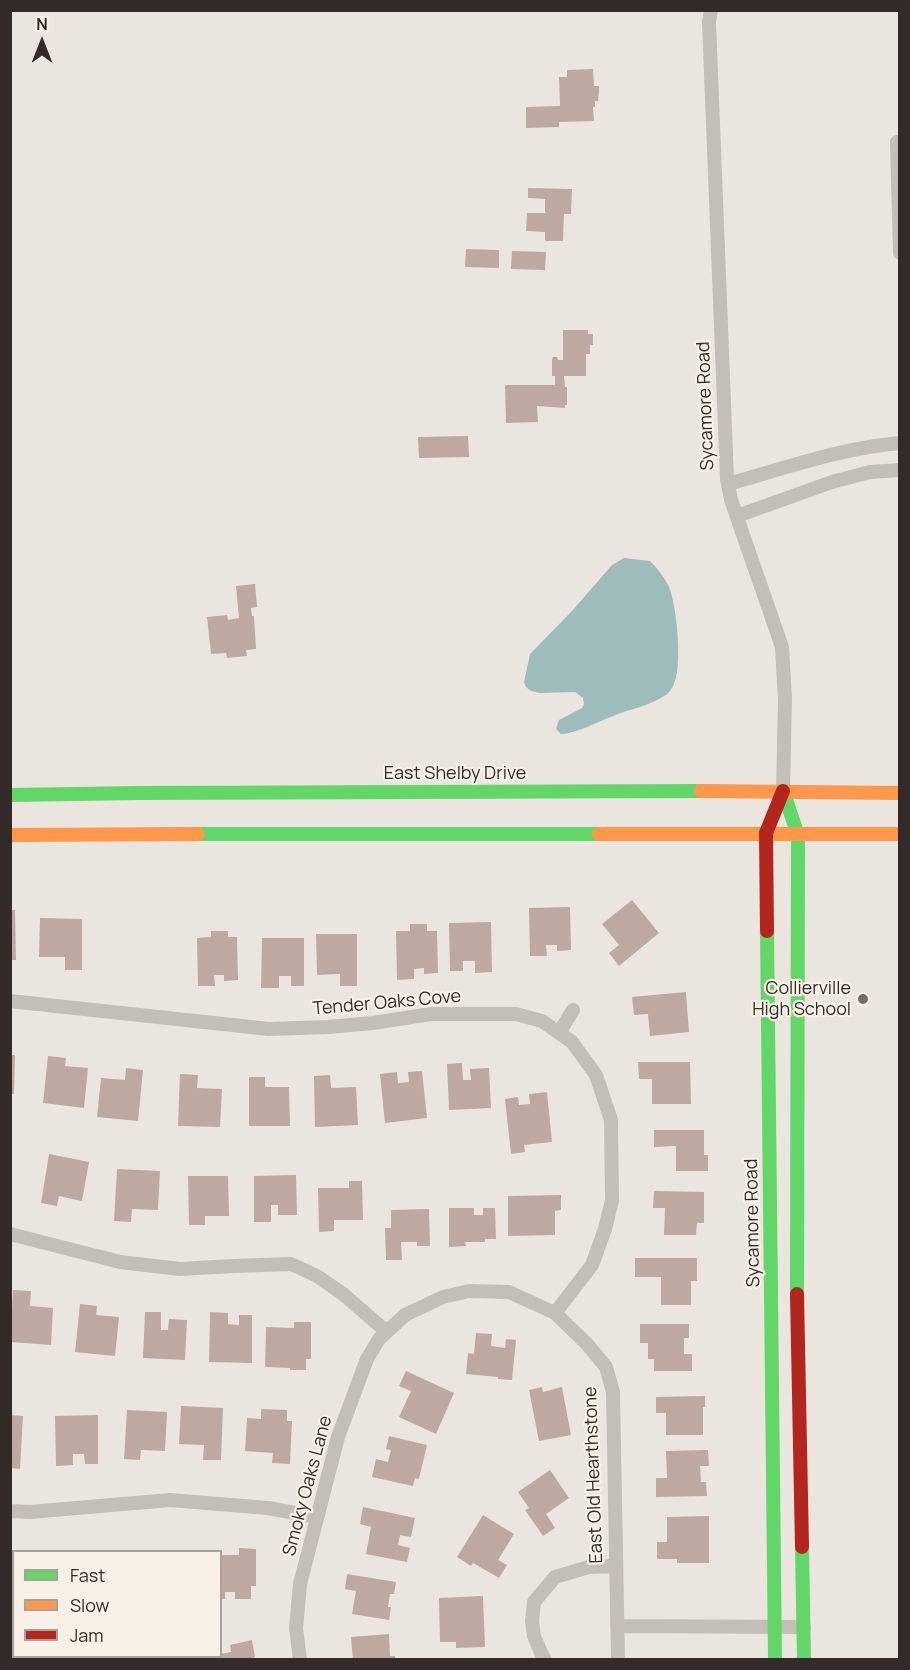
<!DOCTYPE html>
<style>
body{margin:0}
#map{position:relative;width:910px;height:1670px;overflow:hidden;background:#ebe5e0;font-family:Manrope,sans-serif}
canvas{display:block}
.frame{position:absolute;inset:0;border:12px solid #342b28;pointer-events:none}
.legend{position:absolute;left:12px;top:1550px;width:210px;height:108px;box-sizing:border-box;background:#f8efe7;border:2px solid #aaa19b;margin:0;padding:8px 10px;list-style:none;font-size:18px;color:#342b28}
.legend li{display:flex;align-items:center;gap:12px;height:30px}
.legend b{width:30px;border:2px solid #aaa19b}
.north{position:absolute;left:12px;top:12px;width:60px;height:60px;-webkit-text-stroke:4px #f8efe7;paint-order:stroke;rotate:0deg;font-size:16px;font-weight:700;line-height:24px;text-align:center;color:#342b28}
.north::after{content:'';display:block;margin:auto;width:21px;height:27px;background:#342b28;clip-path:polygon(50% 0,100% 100%,50% 72%,0 100%)}
</style>
<div id="map">
<canvas width="910" height="1670"></canvas>
<div class="frame"></div>
<ul class="legend">
<li><b style="height:8px;background:#63d668"></b>Fast</li>
<li><b style="height:8px;background:#ff974d"></b>Slow</li>
<li><b style="height:8px;background:#b3261e"></b>Jam</li>
</ul>
<div class="north">N</div>
</div>
<script>
const ctx = document.querySelector('canvas').getContext('2d');
ctx.lineJoin = 'round';
function fill(path, color) {
  ctx.fillStyle = color;
  ctx.fill(path, 'evenodd');
}
function strokePath(path, color, width, dash) {
  ctx.strokeStyle = color;
  ctx.lineWidth = width;
  ctx.lineCap = dash ? 'butt' : 'round';
  ctx.setLineDash(dash || []);
  ctx.stroke(path);
}
function drawText(font, color, halo, rows, align = 'center') {
  ctx.font = font + ' Manrope,sans-serif';
  ctx.lineWidth = 4.5;
  ctx.setLineDash([]);
  ctx.textBaseline = 'middle';
  ctx.strokeStyle = halo;
  ctx.fillStyle = color;
  for (const [text, x, y, turn = 0] of rows) {
    ctx.save();
    ctx.translate(x, y);
    ctx.rotate((+turn || 0) * Math.PI / 180);
    ctx.textAlign = isNaN(turn) ? turn : align;
    if (halo) ctx.strokeText(text, 0, 0);
    ctx.fillText(text, 0, 0);
    ctx.restore();
  }
}
const water = new Path2D(`
 M624,558L650,561C658,569 664,577 669,587C677,606 683,669 673,686C671,690 668,694 664,696C649,706 630,709 613,716C596,722 579,733 561,734L556,729L559,720L582,708L584,704L583,698L575,692L540,693L531,691L526,687L524,682L530,654L572,611L612,565Z`);
const building = new Path2D(`
 M593,69L594,86H599V92L598,101H595V107H593L594,121L559,122V127L526,128V107L560,106L559,77H567V70Z
 M528,188L572,189L571,214H564L563,241H546L545,240V232L526,231L527,213H547L545,212V199L528,198Z
 M466,249L499,250V268L465,267Z
 M512,251L546,252L545,270L511,269Z
 M563,330H588V334H593V345H590V354H586V376H564L565,387H567V405H565V408L537,406L538,422L506,423L505,385H555V376H552V359L553,357H557L558,360H563Z
 M468,436L469,457L419,458L418,437Z
 M255,584L257,607L251,608L252,616H254L256,649L246,650L247,656L227,658L226,653L211,654L207,617L227,615L228,620L239,618L236,586Z
 M632,900L659,933L619,966L609,953L619,945L602,924Z
 M570,907L571,950L557,951V945H546L547,956H530L529,908Z
 M10,910H15L16,960H10Z
 M40,918L82,919V970H65V957H39Z
 M491,922L492,972L475,973V961H463V971H450L449,923Z
 M410,924H427V931H437L438,973L424,974V968L414,969V979L397,980L396,931H410Z
 M211,931H228V937H237L238,980L224,981V975H214L215,986H198L197,938L211,937Z
 M316,934H357V986H340V974L317,975Z
 M262,938H304V986H291V976H279V988H261Z
 M686,992L689,1032L650,1036L648,1014L634,1015L632,997Z
 M10,1055H15L14,1094H10Z
 M48,1056L66,1058L65,1066L88,1068L84,1108L43,1103Z
 M638,1062H690L691,1104H652V1079H639Z
 M462,1063L463,1080H471L470,1069L489,1068L491,1108L449,1110L447,1064Z
 M126,1068L143,1070L138,1121L97,1117L101,1078L125,1080Z
 M422,1071L427,1118L385,1123L380,1074L397,1072L398,1083L409,1082L408,1072Z
 M180,1074L198,1075L197,1088L222,1089L220,1127L178,1126Z
 M330,1075L331,1088L356,1087L358,1125L315,1127L314,1076Z
 M249,1077H265V1087H289L290,1126H249Z
 M547,1092L552,1142L524,1145L525,1152L511,1154L505,1099L518,1097L519,1105L530,1104L529,1094Z
 M654,1130H704V1155H708V1171H676V1146L654,1147Z
 M49,1154L89,1162L82,1201L59,1196L57,1206L41,1203Z
 M117,1169L160,1171L158,1210L132,1209L131,1222L114,1221Z
 M296,1175L297,1215H278V1205H271V1222H254V1176Z
 M188,1176H228L229,1216H205V1225H189Z
 M349,1181H362L363,1220H334V1231L319,1232L318,1188H349Z
 M654,1191L704,1192V1223H697L696,1235H664L665,1208H653Z
 M561,1195V1210L555,1211V1235L508,1236V1196Z
 M449,1208H474V1215H483V1208H495L496,1239H485V1242H465L466,1246L449,1247Z
 M429,1209L430,1246H417V1242H401L402,1260H386L385,1228H391V1210Z
 M635,1258H697V1281H691V1305H661V1277H635Z
 M13,1290L31,1291L30,1306L53,1308L51,1345L10,1342Z
 M80,1304L97,1306L96,1315L119,1317L115,1356L75,1352Z
 M145,1312H161V1330H168L169,1319L187,1320L185,1360L143,1358Z
 M210,1312L228,1313V1324L239,1325V1315H252V1363L209,1362Z
 M294,1322H311V1359H306V1370H290V1368L265,1367L266,1327L294,1328Z
 M640,1324H689V1338H684V1354H692V1371H654V1359H648V1343H640Z
 M476,1333L492,1334L491,1346L505,1348L506,1339L516,1340L512,1380L498,1379V1377L466,1374L468,1353L474,1354Z
 M406,1371L454,1393L436,1434L399,1417L411,1391L399,1386Z
 M542,1387L543,1392L562,1387L571,1435L539,1441L529,1390Z
 M705,1396V1407H703V1435H666V1413H656V1397Z
 M181,1406L223,1408L221,1460H203L204,1445L179,1444Z
 M261,1409L287,1410V1421H292L290,1464L272,1463L273,1453L245,1451L247,1418L261,1419Z
 M127,1410L167,1412L165,1451L141,1450L140,1460L124,1459Z
 M10,1415L23,1416L20,1469L10,1468Z
 M98,1415V1464H85L84,1454H73V1465L56,1466L55,1416Z
 M389,1436L427,1445L419,1479L415,1478L413,1486L372,1477L376,1459L388,1462L391,1450L386,1449Z
 M708,1450L709,1466H700L701,1482H706L707,1496L656,1497V1478H667L666,1451Z
 M550,1470L569,1498L546,1514L555,1528L543,1536L525,1510L529,1508L518,1492Z
 M363,1507L415,1518L411,1537L400,1535L398,1545L410,1548L407,1562L366,1554L371,1527L360,1524Z
 M483,1515L514,1534L498,1560L507,1565L499,1578L473,1563L471,1566L457,1557Z
 M709,1516V1563H677V1559H657V1542H667V1517Z
 M239,1548L256,1549V1586H251V1599H235V1592H225V1599H220V1555H239Z
 M347,1574L396,1582L394,1594H390L388,1607H391L389,1620L352,1614L356,1591L345,1589Z
 M483,1596L485,1647L456,1648V1642H440L439,1598Z
 M389,1634L390,1656H395V1660H353L351,1637Z
 M252,1640L255,1657L250,1660H204L203,1658L220,1656V1654L231,1652L230,1645Z
 M80,1656H121V1660H80Z
 M145,1656H187L188,1660H145Z`);
const street = new Path2D(`
 M711,10L709,22L727,479L731,500L782,647L785,699L783,791
 M897,142L900,253
 M728,484C785,468 841,448 900,443
 M737,516L832,482L870,472L900,470
 M10,1001L269,1029L328,1027L373,1023L431,1014H516L542,1021L572,1042L596,1075L611,1120L612,1200L605,1229L592,1265L555,1313
 M559,1033L573,1010
 M10,1234L120,1262L180,1269L233,1266L291,1264L317,1276L343,1294L387,1332
 M10,1511L30,1512L170,1500L268,1508L317,1517
 M617,1626L804,1627
 M300,1660L296,1628L300,1584L338,1437L367,1359L379,1339L405,1315L443,1297L469,1291L509,1292L555,1313L587,1344L606,1367L613,1392L618,1660
 M545,1660L542,1655L534,1636L532,1621L534,1602L555,1577L589,1567L616,1566`);
const fast = new Path2D(`
 M783,791L798,835L797,1294
 M10,795L139,793L701,791
 M198,834H599
 M767,931L775,1660
 M802,1547L804,1660`);
const slow = new Path2D(`
 M701,791L900,793
 M599,834H900
 M10,835L198,834`);
const jam = new Path2D(`
 M767,931L766,833L783,791
 M797,1294L802,1547`);
const markers = [
 [863,999,6,"#746c68"]
];
const streetNames = [
 ["Sycamore Road",706,406,-92],
 ["East Shelby Drive",455,774],
 ["Tender Oaks Cove",387,1003,-5],
 ["Sycamore Road",753,1223,-91],
 ["East Old Hearthstone",594,1475,-92],
 ["Smoky Oaks Lane",308,1486,-75]
];
const poiNames = [
 ["Collierville",851,989],
 ["High School",851,1010]
];
fill(water, '#9dbcbb');
fill(building, '#bea9a2');
strokePath(street, '#c4beb9', 14);
strokePath(fast, '#63d668', 14);
strokePath(slow, '#ff974d', 14);
strokePath(jam, '#b3261e', 14);
for (const [x, y, r, color] of markers) {
  const dot = new Path2D();
  dot.arc(x, y, r, 0, 2 * Math.PI);
  ctx.fillStyle = color;
  ctx.fill(dot);
  strokePath(dot, '#f8efe7', 2);
}
drawText('18px', '#342b28', '#f8efe7', streetNames);
drawText('18px', '#342b28', '#f8efe7', poiNames, 'right');
</script>
